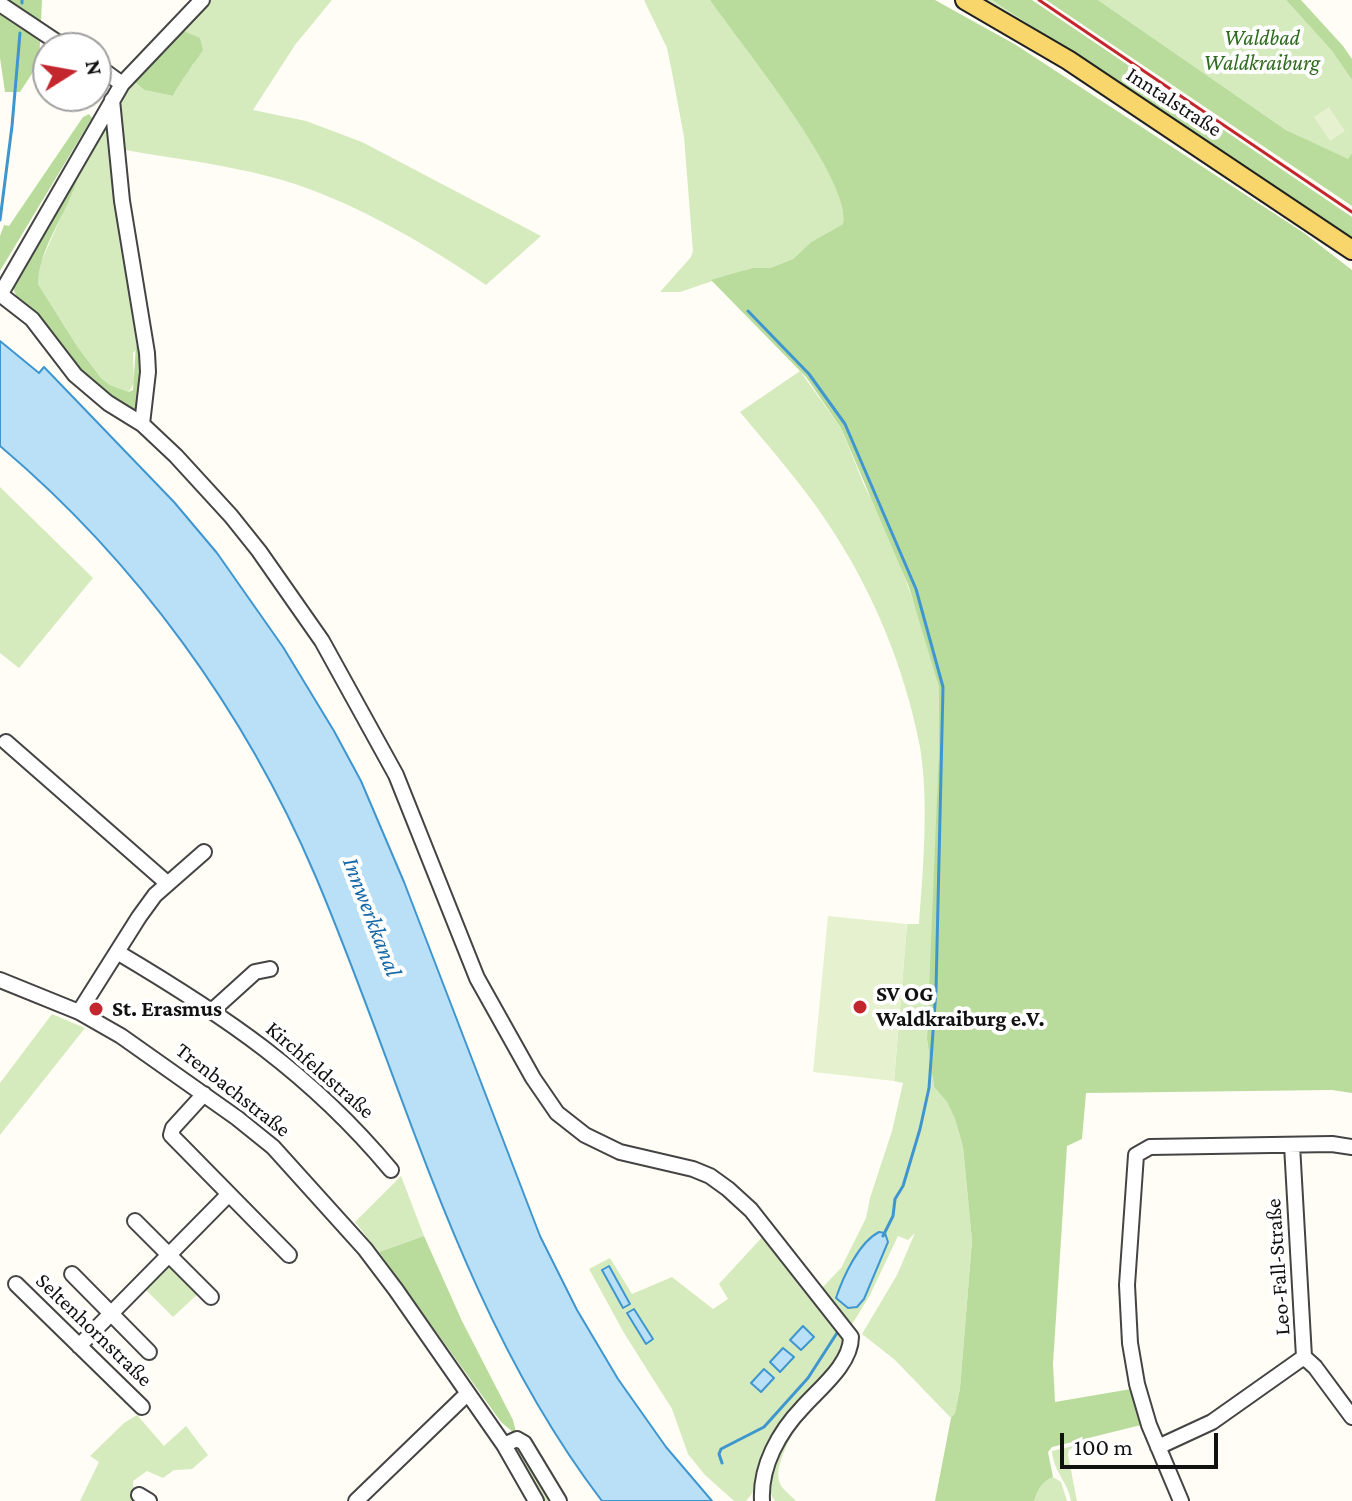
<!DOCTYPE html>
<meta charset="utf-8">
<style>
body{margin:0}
#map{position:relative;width:1352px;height:1501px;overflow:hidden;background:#fffdf5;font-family:"Crimson Pro",serif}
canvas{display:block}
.north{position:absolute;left:32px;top:32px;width:80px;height:80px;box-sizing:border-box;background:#fff;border:2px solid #a0a0a0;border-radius:50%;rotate:79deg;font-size:22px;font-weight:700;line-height:32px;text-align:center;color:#111}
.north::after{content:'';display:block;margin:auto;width:28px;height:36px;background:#c4262e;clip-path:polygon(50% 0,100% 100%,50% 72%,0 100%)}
.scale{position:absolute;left:1060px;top:1433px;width:158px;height:36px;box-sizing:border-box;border:4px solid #111;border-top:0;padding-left:10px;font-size:24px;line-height:28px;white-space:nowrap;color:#111;-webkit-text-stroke:6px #fff;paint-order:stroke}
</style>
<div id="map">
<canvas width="1352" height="1501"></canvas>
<div class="north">N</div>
<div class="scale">100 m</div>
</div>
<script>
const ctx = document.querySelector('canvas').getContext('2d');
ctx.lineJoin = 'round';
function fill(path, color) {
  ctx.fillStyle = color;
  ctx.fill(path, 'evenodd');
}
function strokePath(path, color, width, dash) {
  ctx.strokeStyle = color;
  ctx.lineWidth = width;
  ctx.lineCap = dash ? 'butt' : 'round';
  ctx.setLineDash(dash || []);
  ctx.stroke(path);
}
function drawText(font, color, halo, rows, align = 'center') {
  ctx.font = font + ' "Crimson Pro",serif';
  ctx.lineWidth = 8;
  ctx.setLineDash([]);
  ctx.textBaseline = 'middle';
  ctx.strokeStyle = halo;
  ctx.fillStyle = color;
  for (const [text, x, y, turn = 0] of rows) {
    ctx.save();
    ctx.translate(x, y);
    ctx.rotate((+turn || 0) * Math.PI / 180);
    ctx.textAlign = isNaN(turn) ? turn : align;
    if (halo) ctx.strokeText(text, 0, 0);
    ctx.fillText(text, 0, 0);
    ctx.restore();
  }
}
const green = new Path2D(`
 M210,0H332L295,45L253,110L306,121L362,142L541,236L486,285C427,245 363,207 295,184C240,166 176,159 119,149C118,116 113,109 135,82L144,90L173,96L181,79L194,64L181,30Z
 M644,0H710C740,42 852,178 843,224L811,242L793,259L770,268H751L680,292H660L691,257L693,251L684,137L671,67L667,48Z
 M978,0H992L1031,24L1321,215L1352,238V243Z
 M1098,0H1286L1332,51L1352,80V153L1348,160L1286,130Z
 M111,113L143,342L133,353L134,383L129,392L110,385L101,378L77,346L38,284V269L61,217L75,175Z
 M800,371L841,428L864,485L887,529L925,633L939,687V748L932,959L927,1039L934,1087L947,1102L955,1119L963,1147L972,1241L960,1388L955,1413L951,1418L895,1360L862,1334L897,1275L915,1233L908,1240L898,1236L870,1295L851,1326L822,1288L841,1268L866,1218L870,1198L892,1131L903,1083L894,1081L907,924H919C923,870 929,801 920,747C905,668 872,589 827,522C801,483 770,448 740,412ZM849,1271L870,1282L864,1299L840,1284Z
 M0,487L93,578L19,668L0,653Z
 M52,1014L85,1028L0,1135V1083Z
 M401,1176L424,1236L379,1252L355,1222Z
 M765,1234L816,1298L845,1342L844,1350L754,1491L746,1501H734L705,1475L688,1454L672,1409L624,1333L589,1269L610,1258L632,1294L672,1277L713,1309L728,1299L719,1284Z
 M171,1261L201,1291L173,1317L144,1288Z
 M807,1409C797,1426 774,1462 779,1481C781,1489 791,1495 796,1501H775C754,1470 789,1433 807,1409Z
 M137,1415L164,1446L186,1426L208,1455L192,1469L174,1470L163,1478L147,1471L133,1481L134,1501H80L99,1462L90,1456L124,1423Z
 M1077,1445L1069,1450L1068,1455L1077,1501H1071C1068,1482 1053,1471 1052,1451Z
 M521,1450L552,1501H542L515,1453V1451Z
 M1053,1477L1061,1482L1067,1501H1034C1038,1490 1041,1482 1053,1477Z`);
const forest = new Path2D(`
 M0,0H42L39,63L20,92H5L0,58Z
 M710,0H935L1016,45L1304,233L1352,270V1093L1332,1090L1086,1093L1082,1139L1067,1146L1053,1364L1055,1402L1131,1389L1141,1425L1052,1447L1048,1452L1053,1477C1041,1482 1038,1490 1034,1501H935L951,1418L955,1413L960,1388L972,1241L963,1147L955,1119L947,1102L934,1087L927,1039L939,748V687L909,587L841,428L806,377L711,280L752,268H770L793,259L811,242L843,224C852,179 739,42 710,0Z
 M992,0H1032L1352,217V238Z
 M1046,0H1098L1286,130L1348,159L1352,153V206Z
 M1286,0H1301L1343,46L1352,59V80L1332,51Z
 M181,30L200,38L203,50C193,66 181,79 173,96L144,90L135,82Z
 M89,114L92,118L0,271V236L4,225L9,226L83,117Z
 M75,175L77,180C67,213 38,250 38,284L77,346L101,378L110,385L129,392L133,390L136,346L143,342L144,375L138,411C114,411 80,374 65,356C54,343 48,327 37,314C28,303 10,299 14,281Z
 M424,1236L462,1321L513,1420L516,1432H513L501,1422L379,1252Z`);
const pitch = new Path2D(`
 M1329,107L1345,131L1330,141L1314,117Z
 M828,916L907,924L894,1081L813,1072Z`);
const water = new Path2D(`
 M0,341L39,373L44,367L174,502L217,553L283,647L334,731L361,781L404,882L540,1236L577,1310L618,1379L666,1447L712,1501H602C460,1315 405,1086 315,875C245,711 136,561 0,446Z
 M879,1232L885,1233L888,1242L864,1299L857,1307L848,1308L836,1298C843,1277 859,1242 879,1232Z
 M609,1266L630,1304L623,1308L602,1270Z
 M634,1309L653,1339L646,1344L627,1313Z
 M803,1326L814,1337L801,1350L790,1340Z
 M783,1348L794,1357L780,1372L770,1362Z
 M764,1369L774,1378L761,1392L751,1383Z`);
const stream = new Path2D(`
 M22,0V3
 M0,220L12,126L20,33
 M748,311L809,374L845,424L916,589L943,687L936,990L929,1088L920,1129L903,1186L895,1199L893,1216L883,1236
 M722,1463L719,1454L721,1449L764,1427L808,1378L837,1333`);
const minor = new Path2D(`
 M0,4L66,48
 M96,65L122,84
 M112,100L122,201L147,353L148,372L142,424L176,456L231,516L259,551L322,641L396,775L477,978L533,1078L557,1113L585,1135L620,1152L693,1169L710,1176L728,1189L751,1210L851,1337C851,1364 820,1388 803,1407C779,1432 760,1466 762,1501
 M0,294L32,319L75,375L108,403L142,424
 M0,295L122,84L202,0
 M6,742L167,883
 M117,952C225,1016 310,1073 391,1170
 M0,980L79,1012L121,1036L237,1118L273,1147L365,1249L396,1290L504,1445L536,1501
 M213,1010L255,972L270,969
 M79,1012L139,917L155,895L204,852
 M204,1094L173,1128L171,1135L289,1255
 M135,1221L211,1297
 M72,1274L149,1352
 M16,1284L142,1407
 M79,1346L229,1194
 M1304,1357L1315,1367L1352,1417
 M504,1445L517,1439L524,1443L559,1501
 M1158,1447L1212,1422L1304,1357L1292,1145
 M139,1495L149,1501
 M356,1501L468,1393
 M1181,1501L1149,1425L1137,1384L1130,1343L1127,1285L1136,1155L1150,1147L1332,1144L1352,1147`);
const major = new Path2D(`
 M965,0L1068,60L1352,250`);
const rail = new Path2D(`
 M1039,0L1352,212`);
const markers = [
 [860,1007,8,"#c4262e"],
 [96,1009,8,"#c4262e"]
];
const parkNames = [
 ["Waldbad",1262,38],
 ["Waldkraiburg",1262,63]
];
const streetNames = [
 ["Inntalstraße",1174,102,33],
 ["Kirchfeldstraße",320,1070,41],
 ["Trenbachstraße",233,1090,38],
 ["Leo-Fall-Straße",1278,1267,-94],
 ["Seltenhornstraße",94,1330,44]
];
const poiNames = [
 ["SV OG",876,994],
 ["Waldkraiburg e.V.",876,1019],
 ["St. Erasmus",112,1009]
];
const waterNames = [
 ["Innwerkkanal",372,917,69]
];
fill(green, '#d5ebbd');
fill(forest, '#b9dc9c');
fill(pitch, '#e6f2cf');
fill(water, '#b9e0f7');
strokePath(water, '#3f96cf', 2);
strokePath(stream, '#3f96cf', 3);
strokePath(minor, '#444', 18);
strokePath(major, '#222', 22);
strokePath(minor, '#fff', 14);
strokePath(major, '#f9d66b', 18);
strokePath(rail, '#c4262e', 3);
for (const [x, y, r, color] of markers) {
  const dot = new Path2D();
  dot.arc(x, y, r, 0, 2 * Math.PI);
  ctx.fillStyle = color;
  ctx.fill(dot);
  strokePath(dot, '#fff', 3);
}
drawText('italic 22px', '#2f6b1f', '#fff', parkNames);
drawText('22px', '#111', '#fff', streetNames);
drawText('bold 22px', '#111', '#fff', poiNames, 'left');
drawText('italic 24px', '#1768a6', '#fff', waterNames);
</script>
